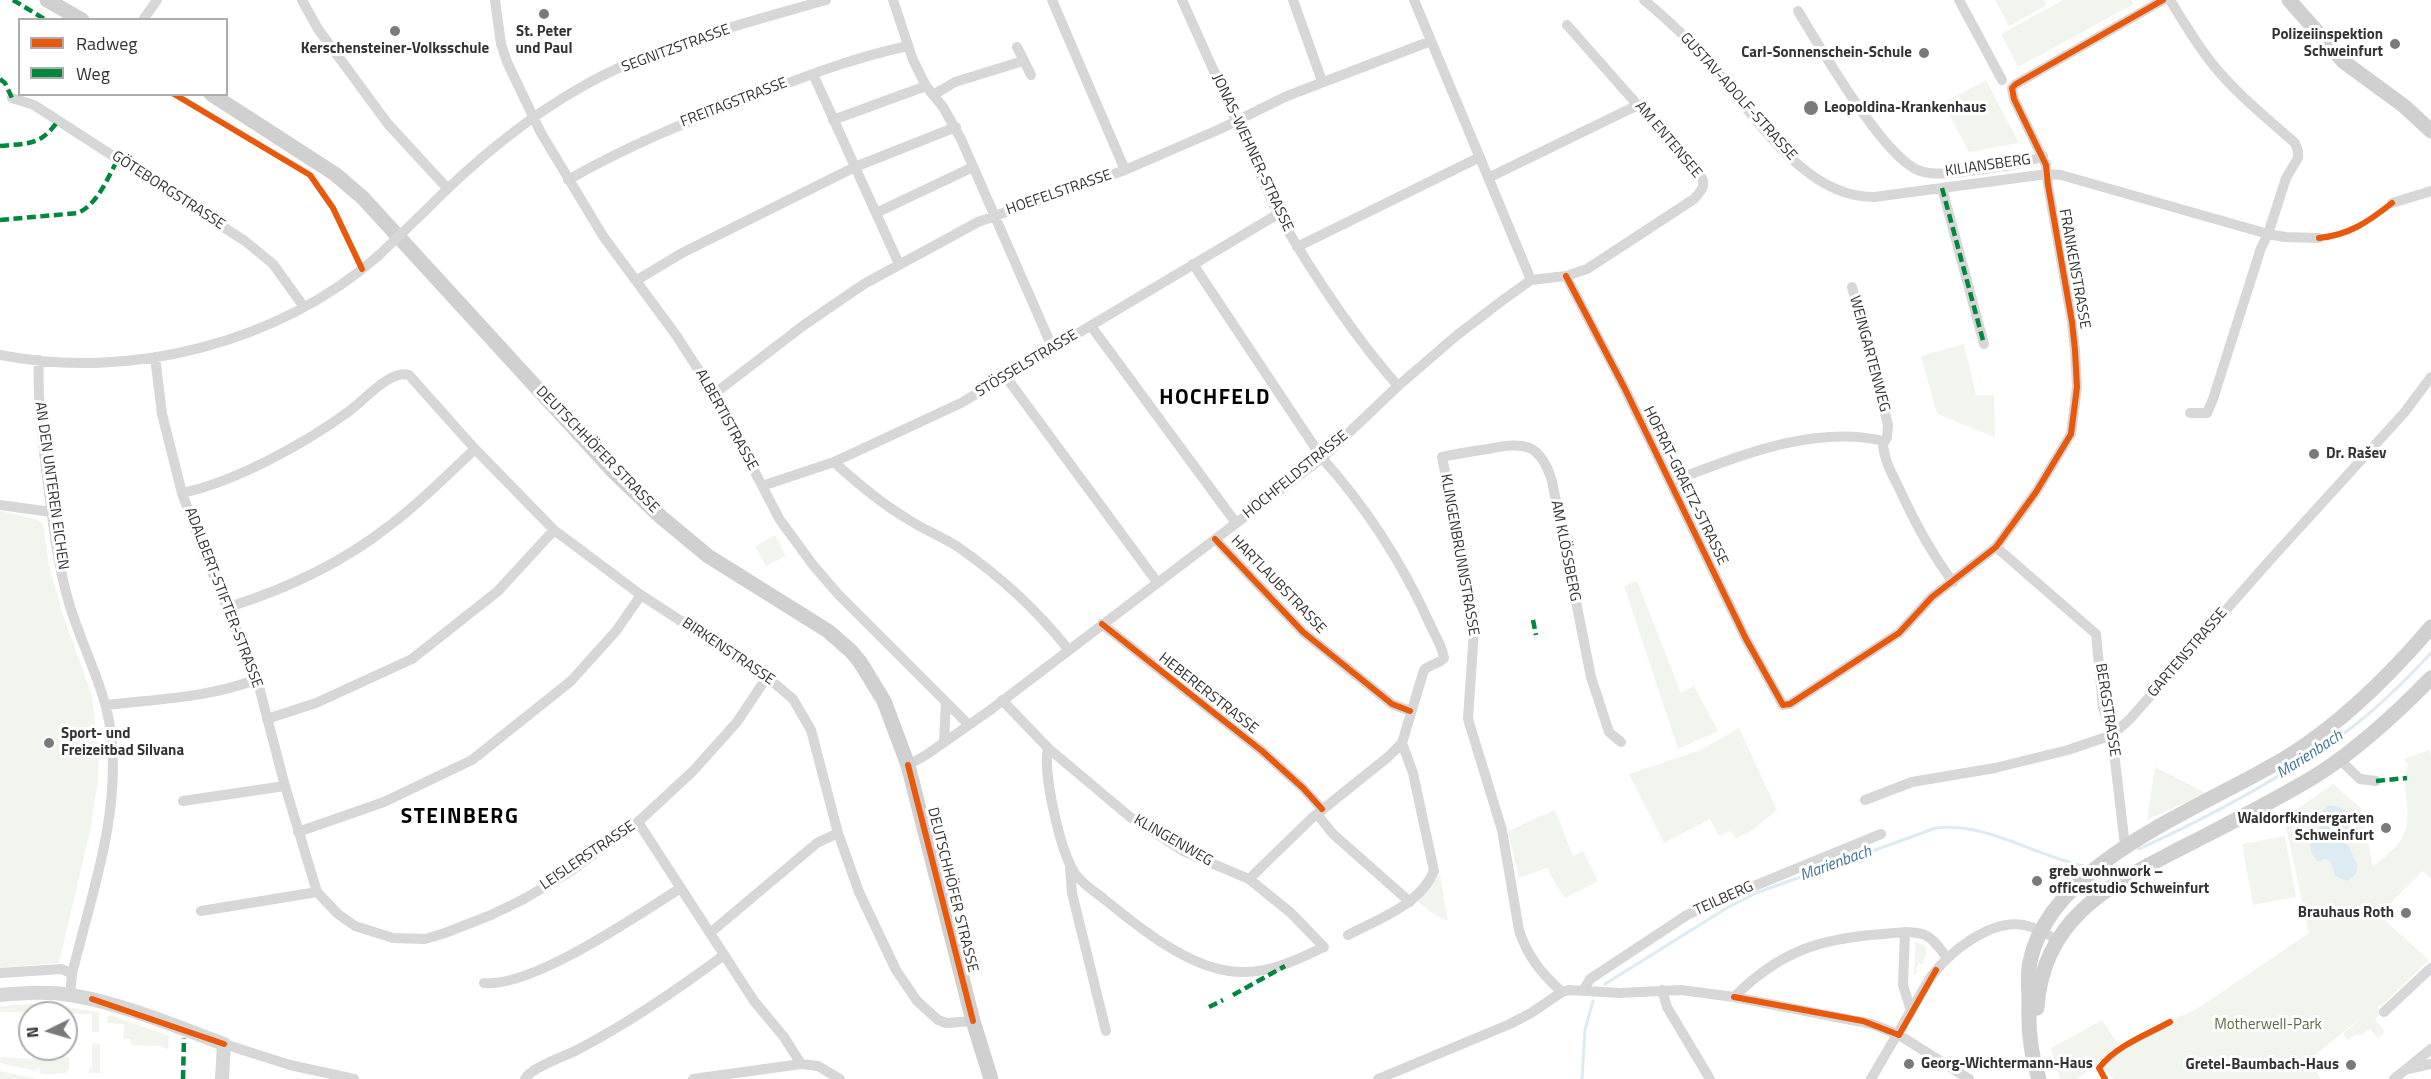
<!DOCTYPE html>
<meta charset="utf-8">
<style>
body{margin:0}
#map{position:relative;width:2431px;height:1079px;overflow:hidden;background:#fff;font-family:"Titillium Web",sans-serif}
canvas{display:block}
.legend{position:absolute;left:18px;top:18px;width:210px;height:78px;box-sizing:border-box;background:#fff;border:2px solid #adadad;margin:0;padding:8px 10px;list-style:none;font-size:18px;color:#333}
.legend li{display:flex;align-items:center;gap:12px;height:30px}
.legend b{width:30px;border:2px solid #adadad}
.north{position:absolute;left:18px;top:1001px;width:60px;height:60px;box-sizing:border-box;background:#fff;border:2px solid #adadad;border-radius:50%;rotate:265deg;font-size:16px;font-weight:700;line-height:24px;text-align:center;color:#333}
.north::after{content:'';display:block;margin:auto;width:21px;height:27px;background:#7a7a7a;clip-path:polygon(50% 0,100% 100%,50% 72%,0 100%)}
</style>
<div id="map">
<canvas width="2431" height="1079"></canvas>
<ul class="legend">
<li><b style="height:8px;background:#e8590c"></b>Radweg</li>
<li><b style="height:8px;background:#00873e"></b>Weg</li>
</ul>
<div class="north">N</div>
</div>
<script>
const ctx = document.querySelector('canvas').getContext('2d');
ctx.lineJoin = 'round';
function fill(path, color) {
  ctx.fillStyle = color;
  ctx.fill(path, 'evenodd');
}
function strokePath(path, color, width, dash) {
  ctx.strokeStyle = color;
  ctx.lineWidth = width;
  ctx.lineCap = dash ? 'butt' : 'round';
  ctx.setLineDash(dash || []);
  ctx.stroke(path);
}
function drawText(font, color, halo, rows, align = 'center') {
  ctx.font = font + ' "Titillium Web",sans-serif';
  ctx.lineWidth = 6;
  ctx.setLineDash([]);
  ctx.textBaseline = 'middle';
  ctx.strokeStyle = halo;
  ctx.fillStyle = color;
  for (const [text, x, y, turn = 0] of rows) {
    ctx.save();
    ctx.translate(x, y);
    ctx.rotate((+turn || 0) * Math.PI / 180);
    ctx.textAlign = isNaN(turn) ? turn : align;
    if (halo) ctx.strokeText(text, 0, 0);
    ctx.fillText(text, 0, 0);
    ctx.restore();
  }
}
const green = new Path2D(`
 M1995,0H2044L2047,5L2009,26Z
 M2063,0H2131L2134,4L2018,67L2001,34Z
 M1986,80L2019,143L1969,152L1943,103Z
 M1964,344L1976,395H1994L1995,437L1937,414L1921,356Z
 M0,511L36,519L43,524L49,565L62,612L92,696L99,754L98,780L90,831L59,963L0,968Z
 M775,535L786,556L766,566L755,546Z
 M1637,581L1681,693L1694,686L1718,731L1678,749L1624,586Z
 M1739,728L1777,810L1750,832L1735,839L1731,831L1719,836L1710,819L1664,843L1629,774L1701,750Z
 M2429,750L2431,755V878L2422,871L2379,915L2429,960L2384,1003L2377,1006L2382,1013L2375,1019L2385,1032L2378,1038L2370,1029L2362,1035H2355L2348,1040L2343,1034L2363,1016L2309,1060L2321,1079H2113L2100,1065L2076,1079H2060L2051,1048L2102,1020L2119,1046L2198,1008L2309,933L2284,818L2333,784L2361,808L2373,867C2383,858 2397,848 2403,836C2415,814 2399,788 2408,765L2404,759Z
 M2155,767L2206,793L2147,820Z
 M1555,810L1573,856L1583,851L1598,881L1565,898L1556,885L1547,868L1519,878L1508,831Z
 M2285,836L2296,897L2253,905L2242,844Z
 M1440,875L1448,921L1435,915L1417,901Z
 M1915,942L1925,946L1927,953L1922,965L1919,963L1916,969L1918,971L1914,976Z
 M31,1004L53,1005L99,1012V1032H92V1014L0,1012V1006Z
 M110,1015L169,1036L168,1049L164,1048L163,1046L131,1045L130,1039H123L124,1024L107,1023L108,1016Z
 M92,1043L100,1044V1073H89V1068H92Z
 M0,1057L58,1060V1057H69V1069L66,1073C56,1073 49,1076 39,1073L41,1071L38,1068L36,1071L0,1063Z
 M0,1071L37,1079H0Z`);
const water = new Path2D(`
 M2329,805C2344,807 2356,813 2348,830H2340L2337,836L2338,841L2348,845L2358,866L2356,874L2347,881L2335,876L2331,862L2326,859L2318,861C2306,850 2309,838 2320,828C2318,818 2321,812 2329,805Z`);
const stream = new Path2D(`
 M2139,849C2211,816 2282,778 2347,731C2378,708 2405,681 2431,653
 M1605,984L1725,909L1756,893L1936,828C1987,822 2035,856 2084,866
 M1582,1079L1585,1030L1593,1001`);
const minor = new Path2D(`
 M302,0L318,29L388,124L447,188
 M495,0L501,44L507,62L541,133L603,236L676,335L714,394L780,520L813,565L838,594L969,725
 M893,0L913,60L926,86L943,107L961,139L1053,349
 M1052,0L1125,170
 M1182,0L1278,214C1313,274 1352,334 1398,386
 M1293,0L1322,81
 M1414,0L1531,280
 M1644,0C1669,21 1693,43 1714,68C1755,115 1804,198 1874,197L2047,174L2061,175L2268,234L2285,237L2319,238
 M1959,0L2002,80
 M2170,0C2184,23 2197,45 2214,66C2238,95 2267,118 2295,143L2298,151V158L2286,178L2268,234L2261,248L2213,399L2207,413H2190
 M1798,11C1819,45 1884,159 1920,171C1939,177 1965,171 1984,169C2004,166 2024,164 2043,156
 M143,20L157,0
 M1017,47L1031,75
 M813,74L899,264
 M933,95L955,82L1023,61
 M12,98L34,105L245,241L273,264L304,307
 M833,120L926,86
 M1488,178L1638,105
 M568,180C627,146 688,121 752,97C803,77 855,57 908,46
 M1942,188L1984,344
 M2392,203L2431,191
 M424,212C473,162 524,119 585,85C659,44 746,23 826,0
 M876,213L973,167
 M1297,247L1480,157
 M1193,264L1322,458C1367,508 1400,559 1428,620C1433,632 1442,645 1444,658C1439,664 1430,664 1424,670L1402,743L1388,757L1312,818L1249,879
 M1566,276L1624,387L1746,639L1783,705L1790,704L1899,633L1932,597L1996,547L2036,492L2071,434L2077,387L2075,350L2072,322L2048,185L2046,165L2014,99L2012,88L2016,84L2163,0
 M637,280L682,253L855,167L956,127
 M1852,287L1888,425L1887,437L1883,444C1884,460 1892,474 1899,488C1914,521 1931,553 1953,582
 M1091,326L1236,523
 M0,355C129,381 279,343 378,256
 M155,357L162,414L182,493L202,548L257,679L285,786L317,892L338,914L355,926L393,938L425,939L445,933L491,915L522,900L568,873L638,822L693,771L737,722L767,677
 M39,360C37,397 42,433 46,469C52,514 56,559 69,603C82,647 105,687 111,733C121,814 91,896 72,974L70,995
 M1006,377L1157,582
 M714,394L804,325L864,284L978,222L1125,170L1220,129L1287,96L1431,41
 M834,462C857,483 879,502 906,518C922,529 941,536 958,547C1000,576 1036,609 1068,649
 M1670,482C1737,457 1812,424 1884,441
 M762,486L834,462L961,403L1278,214
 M182,493C235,482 304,444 348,412C364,401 390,369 409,375L475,449L554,530L641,595L767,677L793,699L811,730L838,833L859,892L896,970L917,1001L938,1020L946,1023L973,1021
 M0,505L51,512
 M1215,539L1303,632L1392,704L1410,711
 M1996,547L2096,634L2103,707L2112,735L2125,846
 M229,607C286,589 342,563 389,526C420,503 447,475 475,449
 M1102,624L1262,751L1303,788L1322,809
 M1002,700L1048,748L1130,817L1185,852L1249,879L1291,913L1324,947C1293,962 1265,976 1229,971C1185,965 1137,926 1104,899C1095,892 1083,884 1076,875C1061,856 1042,771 1048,748
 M107,705C157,699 209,698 257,679
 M267,719L316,703L412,659L498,591L554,530
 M944,741L946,702
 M2339,759L2360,779L2376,781
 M908,765L926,755L989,711L1322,458L1398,386L1456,336L1503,300L1531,280L1566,276L1587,269L1694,199C1700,192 1706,187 1702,178L1567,25
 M1865,800L1912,782L1995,768L2068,750L2112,735L2130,719L2270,560L2404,413L2431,377
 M183,801L285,786
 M1317,814L1333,834L1410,902
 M638,822L754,1001L784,1037L801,1064
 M298,832L384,802L472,760L571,681L616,631L641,595
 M1070,868L1072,893L1106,1031
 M201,911L317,892
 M1905,932L1903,985L1911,1011
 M710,933L817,843L838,833
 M1348,935C1378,919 1420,905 1434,871L1413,773L1402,743
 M0,973L62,969L72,974
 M484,983C533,988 637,915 681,888
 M1662,990L1667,1007L1710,1079
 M1583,991L1590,979L1687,915L1742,891L1881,834
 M1562,992C1542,974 1527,956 1519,930L1502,830L1468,719L1474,630L1463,561L1442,457C1457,454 1472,451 1488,449C1524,442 1540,442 1552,481L1591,677L1609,732L1621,742
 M1734,997C1780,951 1821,938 1883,934C1896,933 1912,930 1925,935C1934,939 1941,950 1947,958
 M2384,1012L2431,968
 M224,1044L290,1065L354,1079
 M2408,1069L2431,1064
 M525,1079C530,1068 565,1056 577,1050C629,1023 677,990 724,955
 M693,1079L801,1064L818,1066L840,1079
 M1378,1079L1510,1024L1531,1013L1562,992L1569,990L1620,993L1681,990L1734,997L1872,1024L1899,1035L1969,1079
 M1871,1079L1930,978C1949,952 1990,919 2024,925C2037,928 2048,934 2058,941
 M2394,1079L2431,1049`);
const tertiary = new Path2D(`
 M0,995C23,993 47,991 70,995C118,1002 178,1027 224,1044L222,1079`);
const secondary = new Path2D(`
 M47,0L82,20
 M2289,0L2344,62L2404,106L2431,131
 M211,94L335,174L363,198L612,470L661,517L708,556L828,631L851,651L860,662L884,701L908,765L973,1021L991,1079
 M2037,1008C2043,914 2116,882 2189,844C2232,822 2276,800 2317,775C2359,748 2396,714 2431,678
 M2039,1079C2030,1053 2028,1029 2029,1003C2029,989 2027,975 2030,962C2050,860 2211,805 2290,755C2344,721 2390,675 2431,627`);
const minorBridge = new Path2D(`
 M378,256L424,212`);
const quiet = new Path2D(`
 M13,0L46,20
 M0,79L5,83L12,98
 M0,146C29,143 40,146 58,121
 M1942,188L1984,344
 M0,220L78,213C98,204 108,177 118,159
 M1533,620L1536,635
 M2376,781L2407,778
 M1233,995L1285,966
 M1209,1007L1223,1000
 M183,1079L184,1038`);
const cycleway = new Path2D(`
 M174,94L310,175L333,208L362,269
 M2319,238C2349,235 2368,222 2392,203
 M1566,276L1624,387L1746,639L1783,705L1790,704L1899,633L1932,597L1996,547L2036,492L2071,434L2077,387L2075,350L2072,322L2048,185L2046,165L2014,99L2012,88L2016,84L2163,0
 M1215,539L1303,632L1392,704L1410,711
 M1102,624L1262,751L1303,788L1322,809
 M908,765L973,1021
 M1734,997L1863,1021L1899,1035L1936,970
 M92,999L224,1044
 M2105,1079L2099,1068C2116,1046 2146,1035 2170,1022`);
const markers = [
 [544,14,6,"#7a7a7a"],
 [395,31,6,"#7a7a7a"],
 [2395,44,6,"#7a7a7a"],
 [1924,53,6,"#7a7a7a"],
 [1811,108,8,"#7a7a7a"],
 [2314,454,6,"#7a7a7a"],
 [49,743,6,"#7a7a7a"],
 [2386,828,6,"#7a7a7a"],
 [2037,881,6,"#7a7a7a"],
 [2406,913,6,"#7a7a7a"],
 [1909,1064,6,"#7a7a7a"],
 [2351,1065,6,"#7a7a7a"]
];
const poiNames = [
 ["St. Peter",544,32,"center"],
 ["und Paul",544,49,"center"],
 ["Polizeiinspektion",2383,35],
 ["Schweinfurt",2383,52],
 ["Kerschensteiner-Volksschule",395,49,"center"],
 ["Carl-Sonnenschein-Schule",1912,53],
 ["Leopoldina-Krankenhaus",1824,108,"left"],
 ["Dr. Rašev",2326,454,"left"],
 ["Sport- und",61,734,"left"],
 ["Freizeitbad Silvana",61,751,"left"],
 ["Waldorfkindergarten",2374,819],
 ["Schweinfurt",2374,836],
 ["greb wohnwork –",2049,872,"left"],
 ["officestudio Schweinfurt",2049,889,"left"],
 ["Brauhaus Roth",2394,913],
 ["Georg-Wichtermann-Haus",1921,1064,"left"],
 ["Gretel-Baumbach-Haus",2339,1065]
];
const streetNames = [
 ["SEGNITZSTRASSE",676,49,-20],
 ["GUSTAV-ADOLF-STRASSE",1738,97,48],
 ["FREITAGSTRASSE",734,103,-21],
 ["AM ENTENSEE",1668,140,50],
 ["JONAS-WEHNER-STRASSE",1252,153,65],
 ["KILIANSBERG",1988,166,-8],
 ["GÖTEBORGSTRASSE",168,191,33],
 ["HOEFELSTRASSE",1059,193,-19],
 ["FRANKENSTRASSE",2074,269,80],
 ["WEINGARTENWEG",1869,354,75],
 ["STÖSSELSTRASSE",1027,364,-31],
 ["ALBERTISTRASSE",726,420,61],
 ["DEUTSCHHÖFER STRASSE",597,450,46],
 ["HOCHFELDSTRASSE",1296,475,-39],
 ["AN DEN UNTEREN EICHEN",51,486,82],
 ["HOFRAT-GRAETZ-STRASSE",1685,486,64],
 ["AM KLÖSSBERG",1565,551,79],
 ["KLINGENBRUNNSTRASSE",1459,555,80],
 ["HARTLAUBSTRASSE",1278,585,46],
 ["ADALBERT-STIFTER-STRASSE",223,598,69],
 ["BIRKENSTRASSE",728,652,34],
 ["GARTENSTRASSE",2188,653,-49],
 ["HEBERERSTRASSE",1208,694,38],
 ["BERGSTRASSE",2107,710,81],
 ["KLINGENWEG",1173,841,30],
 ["LEISLERSTRASSE",588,856,-34],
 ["DEUTSCHHÖFER STRASSE",952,890,76],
 ["TEILBERG",1724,899,-24]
];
const parkNames = [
 ["Motherwell-Park",2268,1025]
];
const waterNames = [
 ["Marienbach",2310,755,-33],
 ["Marienbach",1836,864,-20]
];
const districtNames = [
 ["HOCHFELD",1215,399],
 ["STEINBERG",460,818]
];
fill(green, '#f1f5ed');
fill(water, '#ddebf3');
strokePath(stream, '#ddebf3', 3);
strokePath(minor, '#d7d7d7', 10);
strokePath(tertiary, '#d7d7d7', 14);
strokePath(secondary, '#d0d0d0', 15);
strokePath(minorBridge, '#d7d7d7', 10);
strokePath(quiet, '#00873e', 4.5, [9, 4.5]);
strokePath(cycleway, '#e8590c', 6);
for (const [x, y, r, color] of markers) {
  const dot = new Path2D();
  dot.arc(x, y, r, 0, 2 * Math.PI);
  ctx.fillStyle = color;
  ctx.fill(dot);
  strokePath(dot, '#fff', 2);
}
drawText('bold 15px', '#333', '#fff', poiNames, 'right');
drawText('15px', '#333', '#fff', streetNames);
drawText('15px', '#56703f', '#fff', parkNames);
drawText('italic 16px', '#3f7597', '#fff', waterNames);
ctx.letterSpacing = '1.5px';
drawText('bold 21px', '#000', '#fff', districtNames);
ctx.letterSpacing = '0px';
</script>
